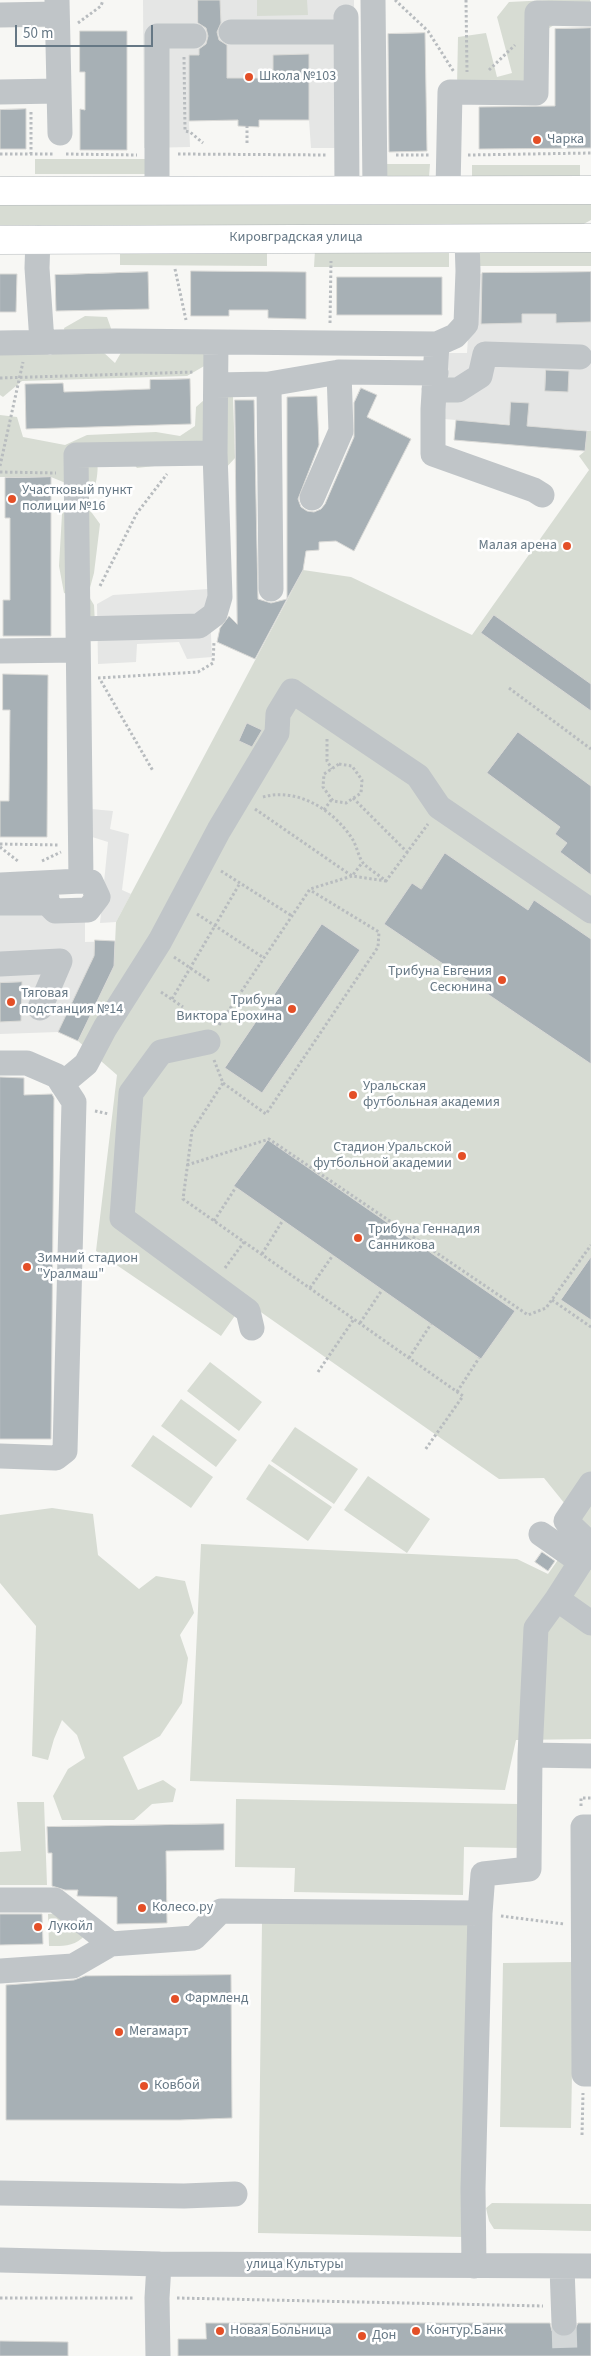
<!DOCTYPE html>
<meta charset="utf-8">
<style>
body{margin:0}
#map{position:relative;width:591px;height:2356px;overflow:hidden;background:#f7f7f4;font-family:"Source Sans 3",sans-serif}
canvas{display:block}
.scale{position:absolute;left:15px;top:25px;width:138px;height:22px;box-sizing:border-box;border:2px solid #667885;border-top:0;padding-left:6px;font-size:15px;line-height:18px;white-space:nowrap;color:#667885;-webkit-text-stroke:4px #fff;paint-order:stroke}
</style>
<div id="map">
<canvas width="591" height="2356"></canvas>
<div class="scale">50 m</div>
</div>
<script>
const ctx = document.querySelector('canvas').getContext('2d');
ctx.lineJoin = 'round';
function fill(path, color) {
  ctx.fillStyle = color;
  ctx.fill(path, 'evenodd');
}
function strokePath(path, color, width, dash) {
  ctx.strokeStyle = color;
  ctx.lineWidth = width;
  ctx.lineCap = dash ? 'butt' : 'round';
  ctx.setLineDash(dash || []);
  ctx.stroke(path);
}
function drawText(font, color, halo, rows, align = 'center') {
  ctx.font = font + ' "Source Sans 3",sans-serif';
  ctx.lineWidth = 5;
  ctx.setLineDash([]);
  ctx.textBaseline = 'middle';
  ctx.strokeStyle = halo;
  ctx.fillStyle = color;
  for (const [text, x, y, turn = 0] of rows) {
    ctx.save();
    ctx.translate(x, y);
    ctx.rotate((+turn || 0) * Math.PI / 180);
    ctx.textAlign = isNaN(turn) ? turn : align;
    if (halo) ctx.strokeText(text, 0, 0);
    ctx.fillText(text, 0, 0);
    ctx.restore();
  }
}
const built = new Path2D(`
 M143,0H354L355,148H311L309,120L189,121L190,147L144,148Z
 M591,272V431L444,419L446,353H467L472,274Z
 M209,589L212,657L187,659L179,642L137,644L136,662L98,664L97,604L113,595Z
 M91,809L113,811L110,829L129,834L122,890L131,894L116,922L100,923L108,842L89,836Z
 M43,908V917L85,916V942L115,941L114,966L78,1041L58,1032L0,1034V909Z`);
const green = new Path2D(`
 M257,0H307L308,15L257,16Z
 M549,0H590L591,13L554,25L532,39L531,80L457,86L458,37L486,33L497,77L512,73L497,17L509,2Z
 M35,159H146V174H35Z
 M387,164H430L429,177L387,176Z
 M472,165H580V182L472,181Z
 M0,196L591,200V220L580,226L0,225Z
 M120,250L267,251V266L120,265Z
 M315,250H449V267H314Z
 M480,251H591V266H480Z
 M85,316L107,317L113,334L102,351L115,363L130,337L201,335L206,365L187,376L22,381L3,397L0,395V335L50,355L68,348L64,328Z
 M212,393L233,397L235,458L224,470L198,461L137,468L119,447L97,448C98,468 100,488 84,502L100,524L94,573L88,595L94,605L95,624L81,615L83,600L64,593L59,566L62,514L70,501L68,484L51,477H0V415L17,417L23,437L65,445L87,435L156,432L180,436L195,426L196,407Z
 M587,431H591V1739L516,1740L505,1790L190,1781L201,1544L517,1559L548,1574L574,1537L565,1504L544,1478L499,1479L245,1301L221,1336L96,1251L117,1075L78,1041L114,966L116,922L303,570L351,577L472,635L589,470L579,456L585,451Z
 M210,1362L262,1402L239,1431L187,1391Z
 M181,1399L237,1440L216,1467L161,1426Z
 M295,1427L358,1469L334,1504L271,1461Z
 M153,1435L213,1477L191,1508L131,1466Z
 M269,1464L332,1507L308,1541L246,1499Z
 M368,1476L430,1519L407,1553L344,1510Z
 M52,1508L93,1514L98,1555L139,1589L156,1576L185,1581L194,1613L180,1635L188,1658L182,1703L160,1736L123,1757L138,1790L163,1780L176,1789L173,1802L152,1804L134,1820H62L53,1796L68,1769L85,1758L77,1735L62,1720L54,1739L48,1760L32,1756L36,1626L0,1583V1515Z
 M236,1799L519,1804V1848L464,1847L463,1895L294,1892L295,1868L235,1867Z
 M17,1802H44L47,1885H0V1852L21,1851Z
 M64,1913L85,1935C75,1947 63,1946 49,1946L48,1914Z
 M262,1922H473L465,2237L258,2233Z
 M574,1962L571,2128L500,2127L503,1963Z
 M492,2203L591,2204V2231L494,2229L489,2221L486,2208Z`);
const building = new Path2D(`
 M198,0H220L221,23L217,32L219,40L227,45V78H273V55L309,54V120H259V127L238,126V120L189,121V55H199V49L206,44L208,36L206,28L198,23Z
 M591,28V148L479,149V107L555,106V29Z
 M80,31H127V150H80V109L85,110V72H80Z
 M425,33L427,151L389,152L388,34Z
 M26,109V149H0V110Z
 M191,271L306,272V319L268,318V310H229V316H191Z
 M148,272L149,309L56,311L55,275Z
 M591,272V322L556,323V314H522V323L481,324L482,273Z
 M0,274H17L16,312H0Z
 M337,277H442V315H337Z
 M546,370L569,371L568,392L545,391Z
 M190,379L191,424L26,429L25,384L63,383L64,392L150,389V380Z
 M361,388L377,395L367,417L411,439L354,551L336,541L319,542V550L306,551L303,570L287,599V397L317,396L319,445L298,499L301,507L307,511L314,512L321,509L325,504L354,437V403Z
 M235,400H254L258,599L271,603L287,599L255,659L217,642L220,628L229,616L237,624Z
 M511,402L529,403L527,426L587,431L585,451L454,440L456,420L509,425Z
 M51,477V636H3V600H10V518H5V478Z
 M494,615L591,684V711L481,633Z
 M3,674L48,675L47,837H0V801H9L10,710H3Z
 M247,723L262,730L252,747L239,741Z
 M518,732L591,786V875L560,852L567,843L555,834L560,827L487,773Z
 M445,853L528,910L534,900L591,939V1064L384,924L412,883L421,889Z
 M322,924L360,950L262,1093L225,1068Z
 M95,940L115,941L114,966L78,1041L58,1032L94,956Z
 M22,982L21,1021L0,1022V983Z
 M0,1077L24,1078V1095L52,1094L54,1098L51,1439H0Z
 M268,1140L515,1311L481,1359L234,1186Z
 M591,1257V1320L561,1300Z
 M542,1552L555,1561L548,1571L535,1562Z
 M224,1824V1850L166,1851L167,1923L117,1924V1897L77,1896L78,1890H65L52,1886V1853H48L47,1827Z
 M0,1914H42L43,1944L0,1945Z
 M231,1975L232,2118L180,2120H6V1985L74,1980L85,1976Z
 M206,2323H550L552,2331L558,2336L564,2337L572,2335L578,2323H591V2356H178V2339H206Z
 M0,2341L68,2342V2356H0Z`);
const minorTunnel = new Path2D(`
 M564,2323L565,2356`);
const path = new Path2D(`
 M395,0L428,31L454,72
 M466,0L467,72
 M78,23L101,6L103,0
 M184,57L185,131L190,132L203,143
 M489,70L515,45
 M31,112V154
 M247,143V126
 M0,154H54
 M66,154L137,155
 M178,154L327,155
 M396,155H429
 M468,155L591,153
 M175,269L186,320
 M330,323L331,261
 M0,378L194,372
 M0,466L23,362
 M0,472L56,473
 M100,586L137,513L167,474
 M98,678L198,672L213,663L214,642
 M101,681L153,771
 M509,688L591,749
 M327,739V761L332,769
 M339,764L352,766L362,780L361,793L346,803L333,801L323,787L324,774Z
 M263,797C298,787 335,811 353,840C357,847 359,859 364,864C370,870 379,875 386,881L428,824
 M353,798L408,853
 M255,809L352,876L362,863
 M324,810L332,799
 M0,844L60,845
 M0,847L19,862
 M42,861L61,852
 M221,871L292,916
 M197,914L264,958
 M174,957L211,982
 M161,992L183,1007
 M172,999L240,883
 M219,1025L310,889L352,876L386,881
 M214,1060L223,1083L192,1131L183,1199L463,1396L425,1450
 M223,1083L266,1114L378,947L379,932L310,890
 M95,1111L109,1114
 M187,1165L269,1139L528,1315L546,1308L591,1245
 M214,1221L236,1187
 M262,1254L283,1220
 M225,1268L244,1242
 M310,1288L333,1255
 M552,1300L591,1327
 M360,1323L382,1290
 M409,1358L431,1324
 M318,1372L354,1319
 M457,1392L479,1358
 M581,1806V1798H591
 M501,1916L564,1924
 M582,2135L583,2093
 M0,2298H135
 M177,2298L543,2306`);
const minor = new Path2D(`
 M57,0L60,133
 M373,0L375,190
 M0,15L57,14
 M346,17L347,190
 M231,32H345
 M0,92L59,91
 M157,190V36H194
 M448,190L450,92L536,93L537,13L591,14
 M38,238L37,268L42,342
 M467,240L468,271L466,324L455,336L437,344L433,409V454L534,490L542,495
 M0,343L115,341L437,344
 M269,384L271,589
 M216,385L269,384L339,372L436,373
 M434,390H458L480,376L485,354L580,357
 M312,498L341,431L339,372
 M78,629L199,626L215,614L220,597L215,453L216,342
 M0,651L78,650
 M46,883L47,903L55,911L88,910L98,897L91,882L81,881
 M0,885L81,881L76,455L215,453
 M0,903H47
 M0,964L60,961L40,1008
 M208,1042L161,1052L131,1093L122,1218L248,1311L252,1328
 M0,1063H27L57,1076L74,1102L65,1451L56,1458L0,1456
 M62,1084L86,1064L105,1028L160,941L219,830L277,733L278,714L292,691L418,776L439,807L591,911
 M591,1484L566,1521L591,1545
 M541,1534L581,1562
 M557,1599L591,1623
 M530,1755L591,1756
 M591,1827H583L584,2074H591
 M0,1900H55L111,1944
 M480,1913L483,1874L529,1869L530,1755L536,1628L557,1599L591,1546
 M0,1971L73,1966L111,1944L194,1938L221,1911L480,1913L473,2189L474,2266
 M0,2193L184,2196L235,2194
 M0,2260L159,2264L591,2266
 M562,2267L564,2323
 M158,2356L157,2298L159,2264`);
const major = new Path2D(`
 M0,191L591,190
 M0,240L591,238`);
const markers = [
 [249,77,5,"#e44f27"],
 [537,140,5,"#e44f27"],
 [12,499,5,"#e44f27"],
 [567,546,5,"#e44f27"],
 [502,980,5,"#e44f27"],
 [11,1002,5,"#e44f27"],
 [292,1009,5,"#e44f27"],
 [353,1095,5,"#e44f27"],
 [462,1156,5,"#e44f27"],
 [358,1238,5,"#e44f27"],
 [27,1267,5,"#e44f27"],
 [142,1908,5,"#e44f27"],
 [38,1927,5,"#e44f27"],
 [175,1999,5,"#e44f27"],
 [119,2032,5,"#e44f27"],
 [144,2086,5,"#e44f27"],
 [220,2331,5,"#e44f27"],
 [416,2331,5,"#e44f27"],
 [362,2336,5,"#e44f27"]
];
const poiNames = [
 ["Школа №103",259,77],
 ["Чарка",547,140],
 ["Участковый пункт",22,491],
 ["полиции №16",22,507],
 ["Малая арена",557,546,"right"],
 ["Трибуна Евгения",492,972,"right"],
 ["Сесюнина",492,988,"right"],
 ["Тяговая",21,994],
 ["подстанция №14",21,1010],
 ["Трибуна",282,1001,"right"],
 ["Виктора Ерохина",282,1017,"right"],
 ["Уральская",363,1087],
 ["футбольная академия",363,1103],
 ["Стадион Уральской",452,1148,"right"],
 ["футбольной академии",452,1164,"right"],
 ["Трибуна Геннадия",368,1230],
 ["Санникова",368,1246],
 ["Зимний стадион",37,1259],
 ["\"Уралмаш\"",37,1275],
 ["Колесо.ру",152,1908],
 ["Лукойл",48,1927],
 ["Фармленд",185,1999],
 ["Мегамарт",129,2032],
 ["Ковбой",154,2086],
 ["Новая Больница",230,2331],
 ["Контур.Банк",426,2331],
 ["Дон",372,2336]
];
const streetNames = [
 ["Кировградская улица",296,238],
 ["улица Культуры",295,2265]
];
fill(built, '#e5e6e5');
fill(green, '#d7dcd3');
fill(building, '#a7b0b5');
strokePath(building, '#d9d9d6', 1);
strokePath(minorTunnel, '#d3d7d8', 25, [25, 12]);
strokePath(major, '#b2b7bb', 29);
strokePath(path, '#b8bcbf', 3, [2.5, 2.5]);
strokePath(minor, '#c0c5c8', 25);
strokePath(major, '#fff', 28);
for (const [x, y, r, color] of markers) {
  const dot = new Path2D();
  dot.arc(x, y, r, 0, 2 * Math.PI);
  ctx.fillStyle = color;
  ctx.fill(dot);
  strokePath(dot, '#fff', 2);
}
drawText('14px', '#667885', '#fff', poiNames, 'left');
drawText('14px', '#667885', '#fff', streetNames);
</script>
